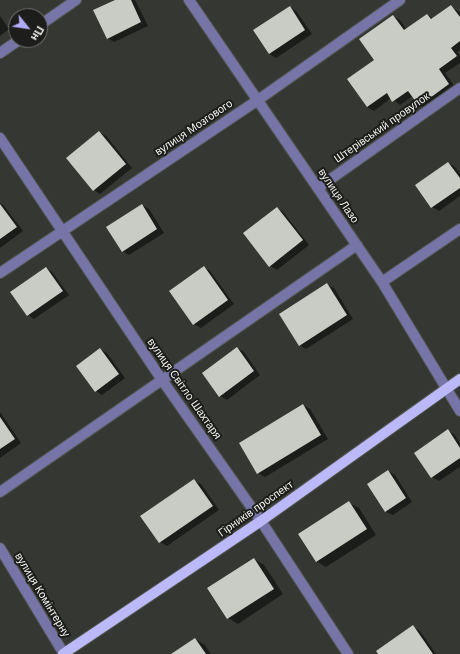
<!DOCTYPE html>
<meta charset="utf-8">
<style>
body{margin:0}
#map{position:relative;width:460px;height:654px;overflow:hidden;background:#343732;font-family:Arial,sans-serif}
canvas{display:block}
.north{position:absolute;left:8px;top:8px;width:40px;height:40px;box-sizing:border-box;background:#1d1e1b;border:1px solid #727370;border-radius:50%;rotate:120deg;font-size:11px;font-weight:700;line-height:16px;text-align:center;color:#f1f3ef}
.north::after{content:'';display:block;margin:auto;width:14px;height:18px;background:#b1adfa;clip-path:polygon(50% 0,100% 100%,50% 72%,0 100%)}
</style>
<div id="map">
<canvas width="460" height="654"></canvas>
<div class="north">Пн</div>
</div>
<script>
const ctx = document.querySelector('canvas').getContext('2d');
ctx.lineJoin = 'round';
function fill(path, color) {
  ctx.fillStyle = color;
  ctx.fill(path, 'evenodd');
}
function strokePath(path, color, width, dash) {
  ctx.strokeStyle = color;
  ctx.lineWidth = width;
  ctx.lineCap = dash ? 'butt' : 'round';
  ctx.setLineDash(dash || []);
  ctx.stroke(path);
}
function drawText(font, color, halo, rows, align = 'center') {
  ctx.font = font + ' Arial,sans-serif';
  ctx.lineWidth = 4;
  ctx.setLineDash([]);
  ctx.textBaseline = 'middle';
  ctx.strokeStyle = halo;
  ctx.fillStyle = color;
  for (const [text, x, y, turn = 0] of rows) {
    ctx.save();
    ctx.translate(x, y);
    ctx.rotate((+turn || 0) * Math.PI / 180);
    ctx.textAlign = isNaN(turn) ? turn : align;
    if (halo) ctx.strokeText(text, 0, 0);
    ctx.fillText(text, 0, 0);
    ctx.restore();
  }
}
const shadow = new Path2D(`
 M117,0H135L148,26L114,42L107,38Z
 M451,6L460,13V50L457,52L460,56V63L445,73L456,88L426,109L420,105L413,96L400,105L391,98L374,111L367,107L375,60L393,16L400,20L407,30L427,15L434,19Z
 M290,7L296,11L312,34L276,58L269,54Z
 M0,16L9,29L0,36Z
 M99,132L106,136L132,168L100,194L94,190Z
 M448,163L455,167L460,173V196L439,211L432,207Z
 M0,203L4,206L23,231L0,248Z
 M142,205L149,209L164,233L129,255L122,251Z
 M277,208L283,212L309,245L277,270L270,266Z
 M204,267L210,271L234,304L201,328L194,324L170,291Z
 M46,268L52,272L69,295L34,319L28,315Z
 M327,285L334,288L353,319L306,349L299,345Z
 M237,348L244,352L260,375L227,400L220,396Z
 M100,349L107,353L125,378L102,395L96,391Z
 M303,405L310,409L328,439L265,477L258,473Z
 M0,412L21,443L0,458Z
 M448,431L454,434L460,443V467L439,481L432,477L415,453Z
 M388,471L395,475L412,502L393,515L386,512L368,484Z
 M194,481L201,484L219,510L167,546L160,542Z
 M349,503L359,508L376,535L326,567L316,561Z
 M254,559L264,565L283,594L238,624L228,618Z
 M413,627L420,631L436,654H380Z
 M195,639L205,645L211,654H173Z`);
const building = new Path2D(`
 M115,0H131L141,22L107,39L93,10Z
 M451,5L460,17V41L451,48L457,56L439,69L449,84L419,106L408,91L392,102L387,93L367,107L347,79L374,60L359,39L393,15L404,30L427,14L431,19Z
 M290,6L305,30L269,54L253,30Z
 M99,131L126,164L93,191L66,158Z
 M448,162L460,178V188L431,208L415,185Z
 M0,204L17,227L0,239Z
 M142,204L157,229L122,252L106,227Z
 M277,207L303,240L269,267L243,233Z
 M204,266L228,300L193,325L169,291Z
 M46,267L63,291L27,316L10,292Z
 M327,283L347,315L299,346L279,314Z
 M237,347L254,371L219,397L202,373Z
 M100,348L119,374L95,392L76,366Z
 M303,404L321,435L257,474L239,443Z
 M0,417L15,439L0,449Z
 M448,429L460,448V458L431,478L414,453Z
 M388,470L406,498L385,512L367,484Z
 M194,479L213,506L159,543L140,516Z
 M349,501L367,529L316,562L298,534Z
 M254,558L274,589L227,619L207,588Z
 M413,625L433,654H378L376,651Z
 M195,638L206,654H171Z`);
const minor = new Path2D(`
 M189,0L382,282L460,411
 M40,25L76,0
 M0,53L19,40
 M0,138L162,380L261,521L348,654
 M318,188L460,88
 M0,273L258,100L400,0
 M382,282L460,229
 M0,492L357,245
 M0,548L64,654`);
const major = new Path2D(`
 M63,654L261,521L460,379`);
const streetNames = [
 ["вулиця Мозгового",194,128,-34],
 ["Штерівський провулок",382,128,-35],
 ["вулиця Лазо",338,196,56],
 ["вулиця Світло Шахтаря",184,389,55],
 ["Гірників проспект",256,509,-35],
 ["вулиця Комінтерну",42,595,59]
];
fill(shadow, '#0007');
fill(building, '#c8ccc5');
strokePath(minor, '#525550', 12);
strokePath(major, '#525550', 12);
strokePath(minor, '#7775a8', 10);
strokePath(major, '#bbb9f7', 10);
drawText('11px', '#f1f3ef', '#1d1e1b', streetNames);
</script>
